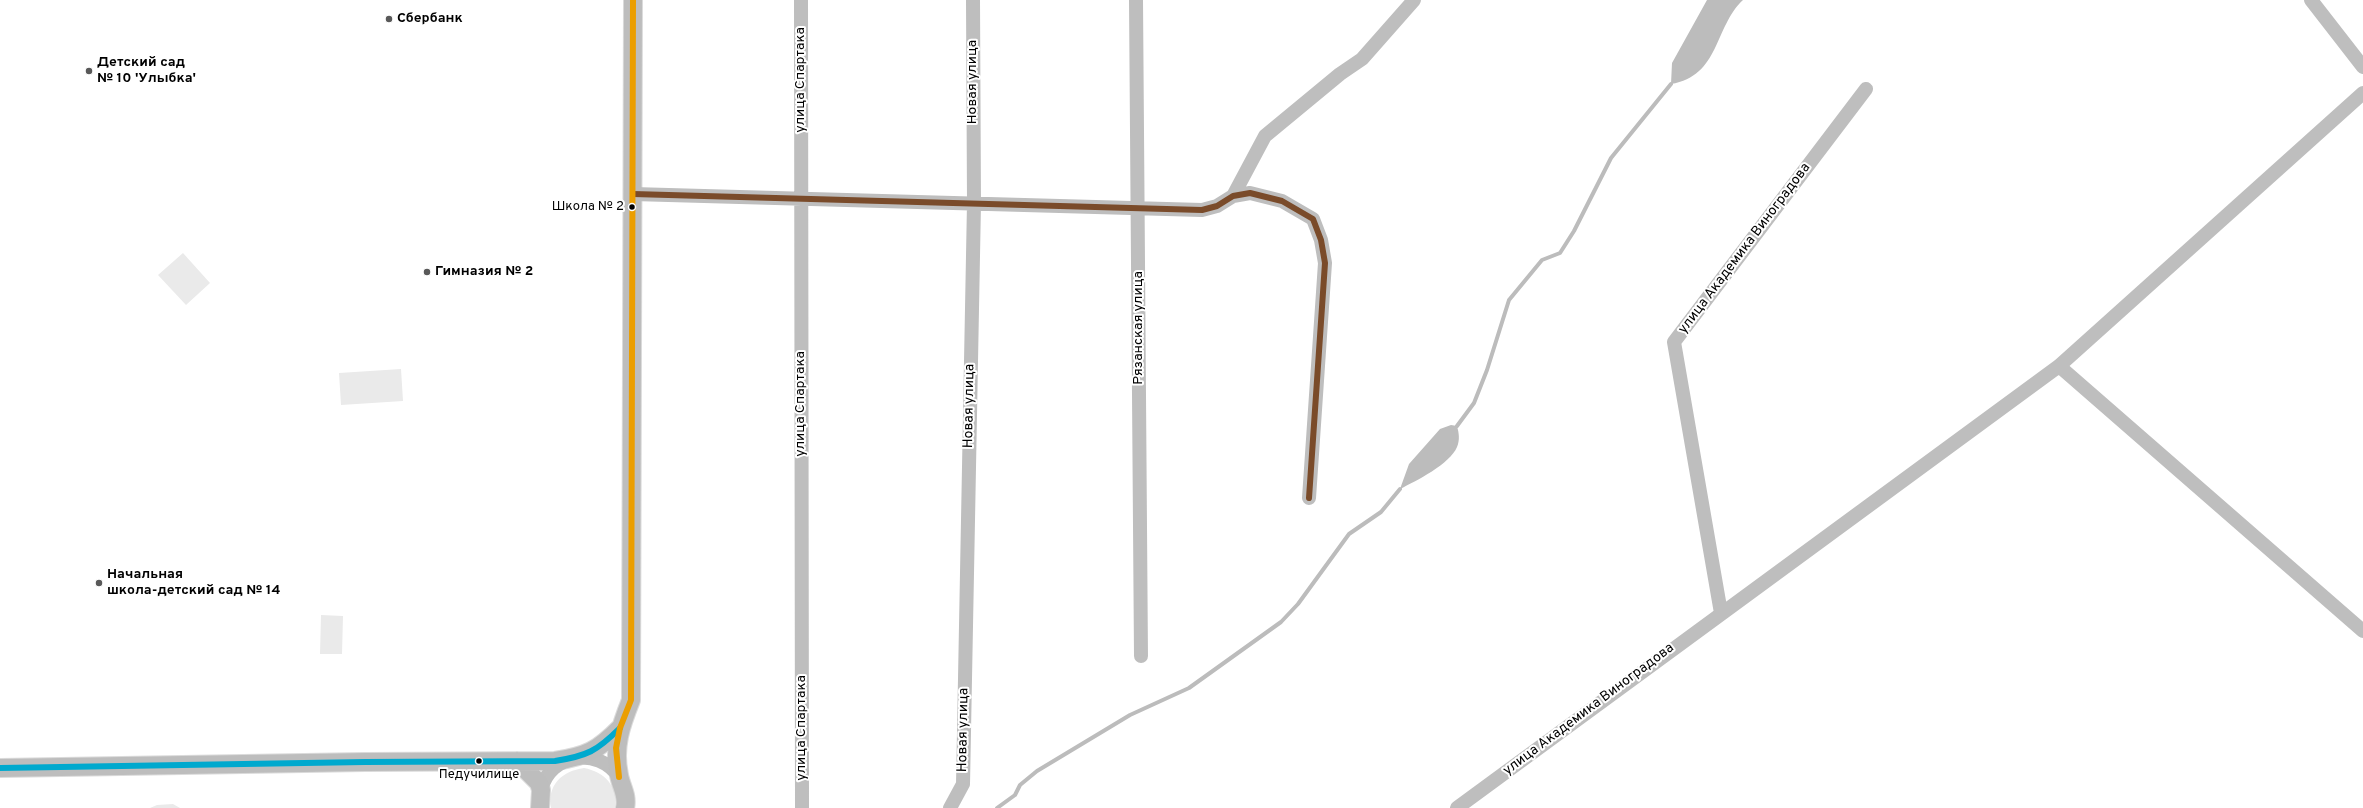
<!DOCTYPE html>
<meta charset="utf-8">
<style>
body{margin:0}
canvas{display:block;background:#fff}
</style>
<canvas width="2363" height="808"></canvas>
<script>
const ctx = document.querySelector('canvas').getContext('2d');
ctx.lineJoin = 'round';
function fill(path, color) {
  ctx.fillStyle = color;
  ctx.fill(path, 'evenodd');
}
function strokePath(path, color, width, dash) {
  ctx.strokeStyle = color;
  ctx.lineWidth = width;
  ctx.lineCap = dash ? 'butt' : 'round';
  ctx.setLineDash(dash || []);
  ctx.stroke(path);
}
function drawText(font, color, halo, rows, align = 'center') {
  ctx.font = font + ' Overpass,sans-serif';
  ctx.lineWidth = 4;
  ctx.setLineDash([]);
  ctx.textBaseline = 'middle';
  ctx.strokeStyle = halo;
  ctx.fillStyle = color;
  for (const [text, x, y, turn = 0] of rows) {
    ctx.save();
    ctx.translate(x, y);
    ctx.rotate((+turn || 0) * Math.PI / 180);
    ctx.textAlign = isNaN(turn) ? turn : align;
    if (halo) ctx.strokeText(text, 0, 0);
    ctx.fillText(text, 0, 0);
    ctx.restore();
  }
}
const green = new Path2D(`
 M183,253L210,283L186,305L158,275Z
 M401,369L403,401L341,405L339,373Z
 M321,615L343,616L342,654H320Z
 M584,768C604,772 619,786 615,808H551C547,785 562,771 584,768Z
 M173,804L180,808H150L157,805Z`);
const water = new Path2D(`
 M1707,0H1743C1714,27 1720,76 1671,84L1672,63Z
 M1451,425L1457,426C1459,433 1460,440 1457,447C1450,464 1416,481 1400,489L1409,464L1440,429Z`);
const stream = new Path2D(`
 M1457,426L1474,403L1487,370L1509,300L1542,260L1560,253L1574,231L1611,158L1671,84
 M997,808L1015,795L1020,785L1037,771L1130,715L1189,688L1281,622L1298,604L1349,534L1381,512L1400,489`);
const minor = new Path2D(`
 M801,0L802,808
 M1136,0L1141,656
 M2311,0L2363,67
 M633,194L1202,210L1217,206L1233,196L1250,193L1282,201L1313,219L1321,240L1325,263L1309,498
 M1233,196L1265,136L1340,74L1362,59L1414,0
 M2059,366L2363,631
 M1721,613L1674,342L1866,89
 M541,790C550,753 598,746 619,777
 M950,808L963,784L974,203L973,0
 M1457,808L2059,366L2363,93`);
const major = new Path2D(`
 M517,761L539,783L541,790L540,808
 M0,768L365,762L555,761C587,756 597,751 620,728
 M625,808C628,795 621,787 619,775C613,747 621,725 631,700L633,0`);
const bus1 = new Path2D(`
 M633,194L1202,210L1217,206L1233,196L1250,193L1282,201L1313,219L1321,240L1325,263L1309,498`);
const bus2 = new Path2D(`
 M0,768L365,762L555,761C587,756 597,751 620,728`);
const bus3 = new Path2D(`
 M619,777L616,748L620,728L631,700L633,0`);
const markers = [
 [389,19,4,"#595959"],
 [89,71,4,"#595959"],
 [632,207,3.5,"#000"],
 [427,272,4,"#595959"],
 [99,583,4,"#595959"],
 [479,761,3.5,"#000"]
];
const busNames = [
 ["Школа № 2",624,207],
 ["Педучилище",479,775,"center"]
];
const poiNames = [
 ["Сбербанк",397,19],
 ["Детский сад",97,63],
 ["№ 10 'Улыбка'",97,79],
 ["Гимназия № 2",435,272],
 ["Начальная",107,575],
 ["школа-детский сад № 14",107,591]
];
const streetNames = [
 ["улица Спартака",801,80,-90],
 ["Новая улица",973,82,-90],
 ["улица Академика Виноградова",1745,249,-53],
 ["Рязанская улица",1139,328,-90],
 ["улица Спартака",801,404,-90],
 ["Новая улица",970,406,-89],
 ["улица Академика Виноградова",1589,710,-37],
 ["улица Спартака",802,728,-90],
 ["Новая улица",964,730,-89]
];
fill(green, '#eaeaea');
fill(water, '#bcbcbc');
strokePath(stream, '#bcbcbc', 4);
strokePath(major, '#dbdbdb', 20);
strokePath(minor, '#bebebe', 14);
strokePath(major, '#bdbdbd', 18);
strokePath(bus1, '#7a4b2a', 6);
strokePath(bus2, '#00a9ce', 6);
strokePath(bus3, '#eb9e00', 6);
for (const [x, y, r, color] of markers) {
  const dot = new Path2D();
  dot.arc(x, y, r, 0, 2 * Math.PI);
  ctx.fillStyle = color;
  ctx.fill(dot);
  strokePath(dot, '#fff', 1.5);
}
drawText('13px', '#000', '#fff', busNames, 'right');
drawText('bold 14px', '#000', '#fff', poiNames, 'left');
drawText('14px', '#000', '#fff', streetNames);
</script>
